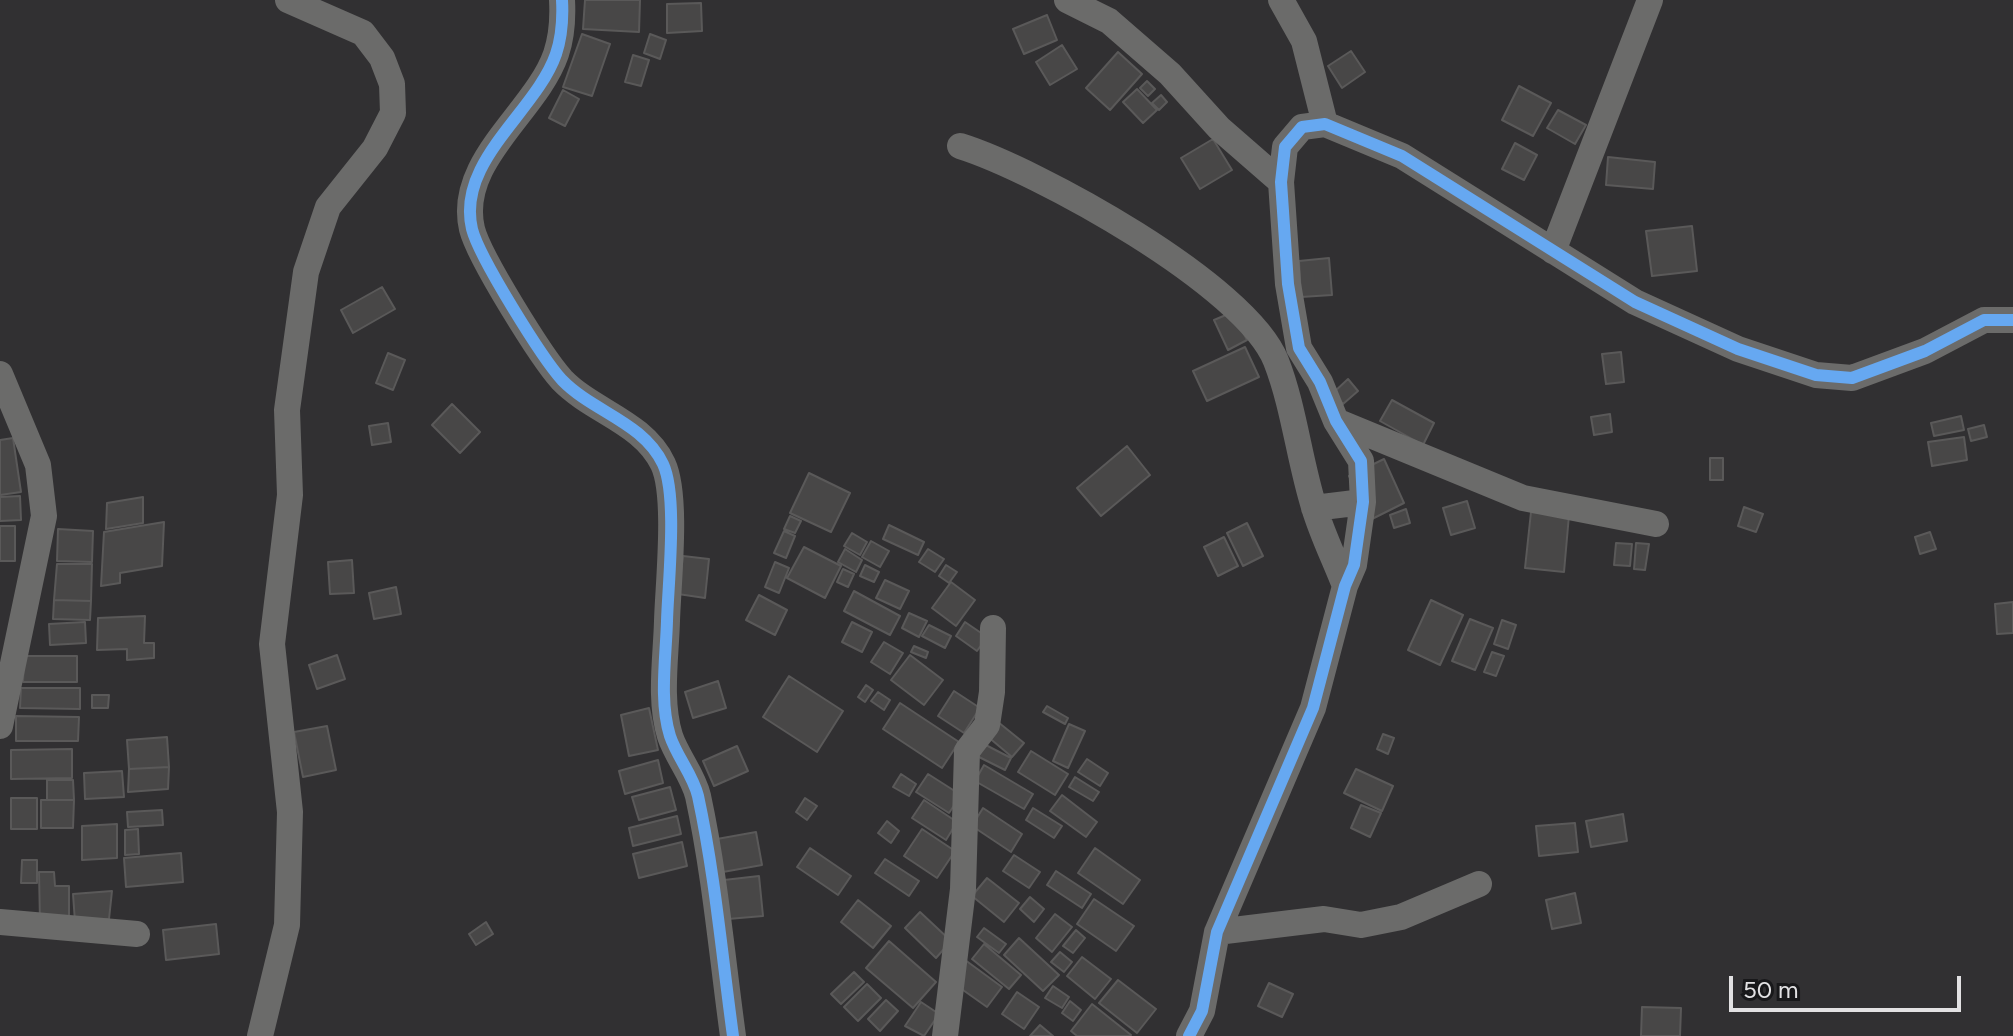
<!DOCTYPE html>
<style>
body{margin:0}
#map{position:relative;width:2013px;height:1036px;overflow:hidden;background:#313032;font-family:Figtree,sans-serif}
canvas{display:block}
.scale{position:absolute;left:1729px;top:976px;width:232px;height:36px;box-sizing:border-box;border:4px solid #e2e1e3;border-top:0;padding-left:10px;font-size:24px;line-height:28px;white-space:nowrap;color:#e2e1e3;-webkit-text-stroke:6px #18181a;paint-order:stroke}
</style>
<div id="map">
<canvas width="2013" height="1036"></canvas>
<div class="scale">50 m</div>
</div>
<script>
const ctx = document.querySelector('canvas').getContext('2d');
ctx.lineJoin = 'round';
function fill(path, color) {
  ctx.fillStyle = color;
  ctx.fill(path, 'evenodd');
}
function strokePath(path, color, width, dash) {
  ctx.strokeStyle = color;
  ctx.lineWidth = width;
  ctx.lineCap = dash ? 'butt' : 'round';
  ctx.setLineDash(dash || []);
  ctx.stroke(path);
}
const building = new Path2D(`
 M585,0H640L639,32L583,29Z
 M701,3L702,31L667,33V4Z
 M1047,15L1057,40L1024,54L1013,29Z
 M582,34L610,44L592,96L563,87Z
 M650,34L666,40L660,59L644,53Z
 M1062,45L1077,69L1050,85L1036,62Z
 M1351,51L1365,72L1342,88L1328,66Z
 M1118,52L1142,74L1110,110L1086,88Z
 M633,55L649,60L641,86L625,82Z
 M1147,81L1155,89L1148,96L1140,88Z
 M1519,86L1551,103L1533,136L1502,120Z
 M1137,89L1157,110L1143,123L1123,102Z
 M563,90L579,99L565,126L549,118Z
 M1161,95L1167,102L1159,110L1152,103Z
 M1558,110L1586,125L1575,144L1547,128Z
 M1213,139L1232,170L1200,189L1181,158Z
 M1515,143L1537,155L1524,180L1502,169Z
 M1608,157L1655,162L1653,189L1606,185Z
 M1692,226L1697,271L1652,276L1646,231Z
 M1329,258L1332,295L1301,297L1299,261Z
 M382,287L395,309L353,333L341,310Z
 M1233,312L1247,340L1228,350L1214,320Z
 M1245,347L1259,377L1207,401L1193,371Z
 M1621,352L1624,382L1606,384L1602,354Z
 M388,353L405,360L393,390L376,383Z
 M1348,379L1358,391L1343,404L1333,393Z
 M1392,400L1434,423L1423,445L1380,421Z
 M452,404L480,432L460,453L432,425Z
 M1610,414L1612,432L1594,435L1591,417Z
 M1961,416L1964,430L1934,436L1931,423Z
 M388,423L391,442L372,445L369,426Z
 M1984,425L1987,437L1971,441L1968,429Z
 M1964,437L1967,460L1932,466L1928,442Z
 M13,438L21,492L0,495V440Z
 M1127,446L1150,475L1101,516L1077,488Z
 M1710,458H1723V480H1710Z
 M1384,459L1404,503L1370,520L1349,476Z
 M809,473L850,493L831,532L790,513Z
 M20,496L21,520L0,521V497Z
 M143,497V523L106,529L107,503Z
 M1467,501L1475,528L1451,535L1443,508Z
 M1744,507L1763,514L1756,532L1738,526Z
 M1406,509L1410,523L1394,528L1390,515Z
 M1531,512L1569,515L1564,572L1525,568Z
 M790,516L801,521L795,533L784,529Z
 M164,522L162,566L120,573V583L101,586L104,532Z
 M1247,523L1263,556L1243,566L1227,533Z
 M889,525L924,542L918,555L883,539Z
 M0,526H15V561H0Z
 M58,529L93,531L92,562L57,561Z
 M784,531L795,536L786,558L774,553Z
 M1930,532L1936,549L1920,554L1915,537Z
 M852,533L867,542L860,555L844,546Z
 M1224,537L1238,566L1218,576L1204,547Z
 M871,541L889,551L880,567L862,557Z
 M1616,543L1632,544L1630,566L1614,565Z
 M1636,543L1649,544L1645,570L1634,569Z
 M804,547L841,566L825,598L787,578Z
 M845,549L862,560L856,572L838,562Z
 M928,549L944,559L935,572L919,562Z
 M683,556L709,559L705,598L678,594Z
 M352,560L354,593L330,594L328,562Z
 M775,562L789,568L779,593L765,587Z
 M57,564H92L91,601L54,600Z
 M865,565L879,572L874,582L860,576Z
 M946,565L957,572L949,583L939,576Z
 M843,569L854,574L848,587L837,582Z
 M885,580L909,591L900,609L876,598Z
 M951,582L975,600L956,626L932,608Z
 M396,587L401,614L374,619L369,593Z
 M854,591L900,616L890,635L844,611Z
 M759,595L787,610L775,635L746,620Z
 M54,600L91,601L90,620L53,619Z
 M1431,600L1463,615L1440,665L1408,650Z
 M2013,602V633L1997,634L1995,604Z
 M909,613L927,621L919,637L902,628Z
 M145,616L144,643H154V658L127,660V649L97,650L98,618Z
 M1470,619L1493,628L1475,670L1452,661Z
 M1502,620L1516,625L1508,649L1494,644Z
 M85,622L86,643L50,645L49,624Z
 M852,622L872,632L862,652L842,642Z
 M965,622L987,637L977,651L956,636Z
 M929,625L951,636L945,648L922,636Z
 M884,642L903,653L890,674L871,662Z
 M914,646L928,652L926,658L911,652Z
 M1492,652L1504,656L1496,676L1484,672Z
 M337,655L345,679L317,689L309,665Z
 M910,655L943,680L924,705L891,680Z
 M24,656H77V682H23Z
 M789,676L843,711L817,752L763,717Z
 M718,681L726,708L693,718L685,692Z
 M866,685L873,690L865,702L858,697Z
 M21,688H80V709L20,708Z
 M954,691L980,708L964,733L938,716Z
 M878,692L890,700L884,710L871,701Z
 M92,695H109L108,708H92Z
 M900,703L959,742L942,768L883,729Z
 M1047,706L1068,718L1065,724L1043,712Z
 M649,708L658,750L629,756L621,715Z
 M16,716L79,717L78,741H16Z
 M998,722L1024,743L1012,757L987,736Z
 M1069,724L1085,731L1068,768L1053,761Z
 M327,726L336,770L303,777L294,732Z
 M1383,734L1394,738L1388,754L1377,749Z
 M167,737L169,767L129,769L127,740Z
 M978,741L1011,758L1005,770L971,753Z
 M737,746L748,771L714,786L703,761Z
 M72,749V778L11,779V750Z
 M1031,751L1068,774L1055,795L1018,772Z
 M1087,759L1108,773L1100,786L1078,772Z
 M658,760L663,783L625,794L619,771Z
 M984,765L1033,794L1024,809L975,781Z
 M169,767L168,789L128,792L129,769Z
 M1356,769L1393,786L1382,811L1344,793Z
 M122,771L124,797L85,799L84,773Z
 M901,774L916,784L909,796L893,787Z
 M928,774L961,795L949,813L916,792Z
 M1075,777L1099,792L1093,801L1069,787Z
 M47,780H73L74,800H47Z
 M670,787L676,810L639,820L632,797Z
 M1062,795L1097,822L1086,837L1050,811Z
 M11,798H37V829H11Z
 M805,798L817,806L807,820L796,812Z
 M41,800H74L73,828H41Z
 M924,800L957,822L946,840L912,818Z
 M1361,805L1381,813L1370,837L1351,828Z
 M983,808L1022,834L1011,852L972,826Z
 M1033,808L1062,826L1054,838L1026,820Z
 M162,810L163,825L128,827L127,812Z
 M1623,814L1627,841L1591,847L1586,821Z
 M677,816L681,834L633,846L629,828Z
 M887,821L899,831L891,843L878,833Z
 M1575,823L1578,852L1539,856L1536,826Z
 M117,824V858L82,860V826Z
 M138,829L139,854L125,855V830Z
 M922,829L955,851L937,878L904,856Z
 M756,832L762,865L723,872L717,839Z
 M682,842L687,866L639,878L633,854Z
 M810,848L851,876L838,895L797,867Z
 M1095,848L1140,880L1123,904L1078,873Z
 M181,853L183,882L126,887L124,858Z
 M1014,855L1040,872L1029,888L1003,871Z
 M885,859L919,881L909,896L875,873Z
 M22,860H37V883H21Z
 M1056,871L1091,894L1082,908L1047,885Z
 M39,872H54L55,886H69V921L40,922Z
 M759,876L763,916L728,919L724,880Z
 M987,878L1019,903L1004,922L972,896Z
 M112,891L109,919L75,922L73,894Z
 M1575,893L1581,923L1552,929L1546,900Z
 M1030,897L1044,909L1034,922L1020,909Z
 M1094,899L1134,926L1116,951L1077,924Z
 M858,900L891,926L873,948L841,922Z
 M920,912L951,941L936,958L905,928Z
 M1055,914L1072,927L1052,952L1036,938Z
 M486,922L493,934L476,945L469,934Z
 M216,924L219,954L166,960L163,930Z
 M984,928L1006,944L999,953L977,937Z
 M1076,930L1085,938L1073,953L1063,946Z
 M1019,938L1059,975L1043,991L1004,955Z
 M889,941L936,982L913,1008L866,968Z
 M984,944L1021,975L1009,989L972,959Z
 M1060,952L1072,962L1064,972L1051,962Z
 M961,957L1002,987L987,1007L946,978Z
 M1082,957L1111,979L1095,999L1067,976Z
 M854,972L864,982L841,1004L831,994Z
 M1118,980L1156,1009L1137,1033L1099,1003Z
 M1269,983L1293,994L1282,1017L1258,1006Z
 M867,984L881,998L858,1021L844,1007Z
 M1053,986L1069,997L1062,1008L1045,998Z
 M1017,992L1039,1007L1024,1029L1002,1014Z
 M886,1000L898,1011L880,1031L868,1019Z
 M1070,1001L1081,1010L1073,1021L1062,1013Z
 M921,1002L939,1014L924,1036L905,1026Z
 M1092,1004L1131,1035L1130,1036H1077L1071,1031Z
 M1642,1007L1681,1008L1680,1036H1641Z
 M1040,1025L1053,1036H1030Z`);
const minor = new Path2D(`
 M562,0C563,18 562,36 556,54C536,112 456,161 472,229C479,257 542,358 562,380C593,412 643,422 663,464C678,496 668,584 667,621C666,657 659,701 670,736C677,757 693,775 698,796C715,875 722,956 733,1036
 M1067,0L1109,21L1170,74L1219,128L1281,182
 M1281,0L1304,41L1325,124
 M960,146C1037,170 1246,285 1276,361C1294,407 1299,459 1314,507C1322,534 1335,560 1345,586
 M1553,251L1650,0
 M0,374L38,465L44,516L0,726
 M1336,421L1523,498L1656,524
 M1314,508L1363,502
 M0,922L137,934
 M1217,932L1324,919L1361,925L1401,917L1479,884
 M260,1036L287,925L290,812L272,644L290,495L287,410L306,272L328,207L375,148L393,113L392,84L382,58L363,33L288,0
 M945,1036L963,889L967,751L987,725L992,692L993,628
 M1189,1036L1202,1011L1217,932L1313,708L1345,586L1354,565L1363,502L1361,461L1336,421L1320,382L1299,348L1288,284L1281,182L1285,147L1302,127L1325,124L1402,156L1635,302L1738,349L1816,375L1852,378L1925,351L1984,320H2013`);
const cycleway = new Path2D(`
 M562,0C563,18 562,36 556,54C536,112 456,161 472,229C479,257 542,358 562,380C593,412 643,422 663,464C678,496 668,584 667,621C666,657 659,701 670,736C677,757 693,775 698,796C715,875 722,956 733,1036
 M1189,1036L1202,1011L1217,932L1313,708L1345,586L1354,565L1363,502L1361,461L1336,421L1320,382L1299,348L1288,284L1281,182L1285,147L1302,127L1325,124L1402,156L1635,302L1738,349L1816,375L1852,378L1925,351L1984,320H2013`);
fill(building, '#484747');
strokePath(building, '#5a5959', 2);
strokePath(minor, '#6b6b6a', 26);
strokePath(cycleway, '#66a8f1', 12);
</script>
